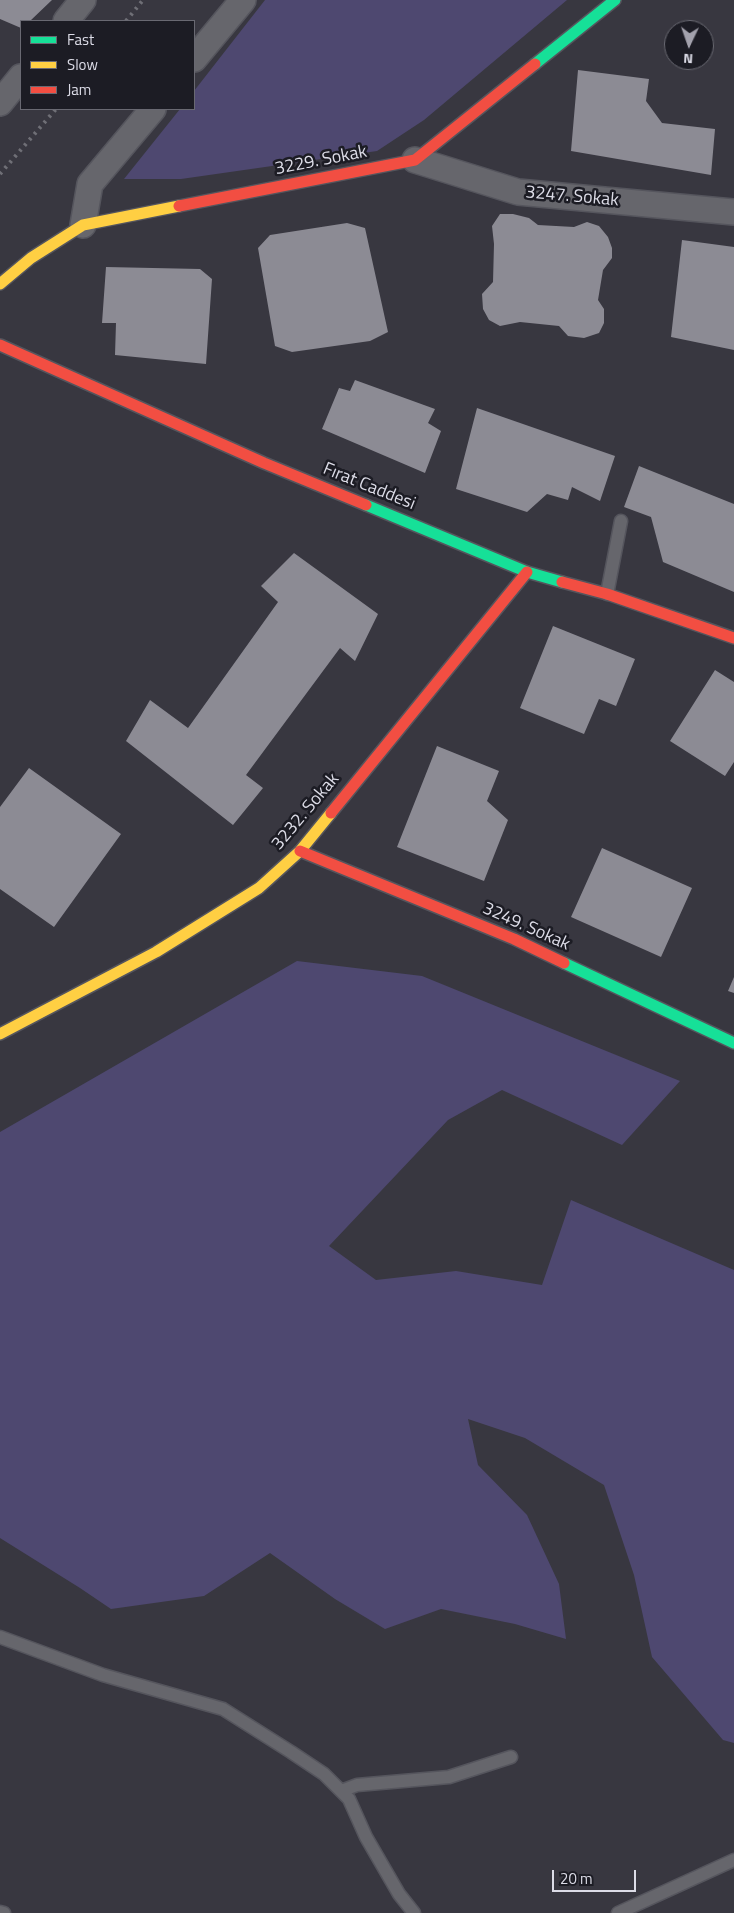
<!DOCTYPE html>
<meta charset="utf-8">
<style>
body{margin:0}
#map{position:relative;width:734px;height:1913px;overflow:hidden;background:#383740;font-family:"Titillium Web",sans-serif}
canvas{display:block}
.legend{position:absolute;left:20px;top:20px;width:175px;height:90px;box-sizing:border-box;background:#1c1c24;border:1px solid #696972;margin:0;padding:6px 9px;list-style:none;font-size:15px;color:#dcdce7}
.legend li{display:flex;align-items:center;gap:10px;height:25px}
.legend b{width:25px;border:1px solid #696972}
.north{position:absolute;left:664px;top:20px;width:50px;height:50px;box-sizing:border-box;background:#1c1c24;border:1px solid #696972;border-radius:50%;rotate:183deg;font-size:14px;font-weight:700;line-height:20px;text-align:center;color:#dcdce7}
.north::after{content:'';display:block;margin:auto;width:18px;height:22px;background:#a3a2ad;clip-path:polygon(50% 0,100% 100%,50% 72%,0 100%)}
.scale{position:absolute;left:552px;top:1870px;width:84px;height:22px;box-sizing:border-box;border:2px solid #dcdce7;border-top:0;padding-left:6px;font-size:15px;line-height:18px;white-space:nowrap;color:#dcdce7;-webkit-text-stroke:4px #1c1c24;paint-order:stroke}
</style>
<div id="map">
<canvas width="734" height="1913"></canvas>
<ul class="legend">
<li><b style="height:6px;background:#16e098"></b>Fast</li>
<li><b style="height:6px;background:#ffcf43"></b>Slow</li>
<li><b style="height:6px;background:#f24e42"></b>Jam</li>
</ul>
<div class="north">N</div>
<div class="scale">20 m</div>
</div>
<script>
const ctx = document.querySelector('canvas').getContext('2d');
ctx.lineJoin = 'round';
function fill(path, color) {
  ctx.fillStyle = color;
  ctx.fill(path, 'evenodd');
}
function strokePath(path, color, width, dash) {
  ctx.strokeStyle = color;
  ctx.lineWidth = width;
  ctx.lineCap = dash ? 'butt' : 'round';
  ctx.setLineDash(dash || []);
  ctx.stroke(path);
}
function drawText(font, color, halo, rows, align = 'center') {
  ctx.font = font + ' "Titillium Web",sans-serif';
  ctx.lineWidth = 5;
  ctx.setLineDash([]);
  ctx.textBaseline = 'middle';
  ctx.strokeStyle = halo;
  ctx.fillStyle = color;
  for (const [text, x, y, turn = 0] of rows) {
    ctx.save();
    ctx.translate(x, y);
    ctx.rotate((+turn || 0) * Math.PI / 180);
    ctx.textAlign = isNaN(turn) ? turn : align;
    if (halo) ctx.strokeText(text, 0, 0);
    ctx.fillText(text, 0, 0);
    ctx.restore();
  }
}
const green = new Path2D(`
 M265,0H567L424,120L377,151L181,179H124L180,109H194V91Z
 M297,961L422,976L680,1081L622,1145L502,1090L448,1120L329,1246L376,1280L456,1271L542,1285L571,1200L734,1270V1743L723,1740L652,1657L634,1575L604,1485L525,1438L468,1419L478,1465L527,1515L559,1584L566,1639L515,1624L441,1609L385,1629L335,1599L270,1553L204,1596L111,1609L80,1588L0,1538V1132Z`);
const building = new Path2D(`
 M0,0H52L30,21H21V28L0,19Z
 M578,70L649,79L646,101L662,123L715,129L711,175L571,151Z
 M500,214H513L529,218L538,225L574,227L587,222L599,226L608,237L612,248V258L603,270L598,300L604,309V323L599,333L584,338L568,336L559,326L520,322L500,326L489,320L483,309L482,294L493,282L494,244L492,226Z
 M347,223L365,228L388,332L370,341L292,352L275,346L258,248L270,235Z
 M682,240L734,247V350L671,337Z
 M106,267L200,269L212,279L206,364L115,355L116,323H102Z
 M355,380L435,409L428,423L441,431L425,473L322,429L339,388L350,391Z
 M477,408L615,456L600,501L572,487L568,500L547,494L527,512L456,489Z
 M639,466L734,504V592L663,562L651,517L624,507Z
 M294,553L378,614L355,661L340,648L246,775L263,788L233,825L126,741L150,700L188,728L278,602L261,586Z
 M553,626L635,659L616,706L599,699L584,734L520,708Z
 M715,670L734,682V762L725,776L670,741Z
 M437,746L499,771L487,801L508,820L484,881L397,847Z
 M29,768L121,834L54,927L0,889V807Z
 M602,848L692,888L661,957L571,917Z
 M734,977V993L728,991Z`);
const lane = new Path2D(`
 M607,594L621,521
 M0,1637L103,1675L223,1709L291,1752L324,1774L349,1799L366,1837L399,1894L414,1913
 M341,1791L357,1785L449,1777L511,1757
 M0,1912L4,1913
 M618,1913L734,1860`);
const street = new Path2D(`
 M66,21L83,0
 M194,59L243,0
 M0,103L21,77
 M415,160L518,192L734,212
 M83,225L90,184L153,109`);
const fast = new Path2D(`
 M535,64L615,0
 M366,505L527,572L562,582
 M564,963L734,1043`);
const slow = new Path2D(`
 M0,284L31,258L83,225L179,206
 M0,1034L156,952L259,888L300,851L331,813`);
const jam = new Path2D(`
 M179,206L415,160L535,64
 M0,345L264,463L366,505
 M562,582L607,594L734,638
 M331,813L527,572
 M300,851L514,939L564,963`);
const rail = new Path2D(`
 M126,21L143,0
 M0,174L56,109`);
const streetNames = [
 ["3229. Sokak",321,161,-11],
 ["3247. Sokak",572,197,5],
 ["Fırat Caddesi",369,487,22],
 ["3232. Sokak",306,812,-50],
 ["3249. Sokak",526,927,24]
];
fill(green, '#4e4870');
fill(building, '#8c8b94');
strokePath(lane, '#55555d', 15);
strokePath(street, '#55555d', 28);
strokePath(fast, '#55555d', 14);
strokePath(slow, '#55555d', 14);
strokePath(jam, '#55555d', 14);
strokePath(lane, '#66666c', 12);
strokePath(street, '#66666c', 25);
strokePath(fast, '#16e098', 11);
strokePath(slow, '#ffcf43', 11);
strokePath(jam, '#f24e42', 11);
strokePath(rail, '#6f6f76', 4, [2.5, 5]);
drawText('18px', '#dcdce7', '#1c1c24', streetNames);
</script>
